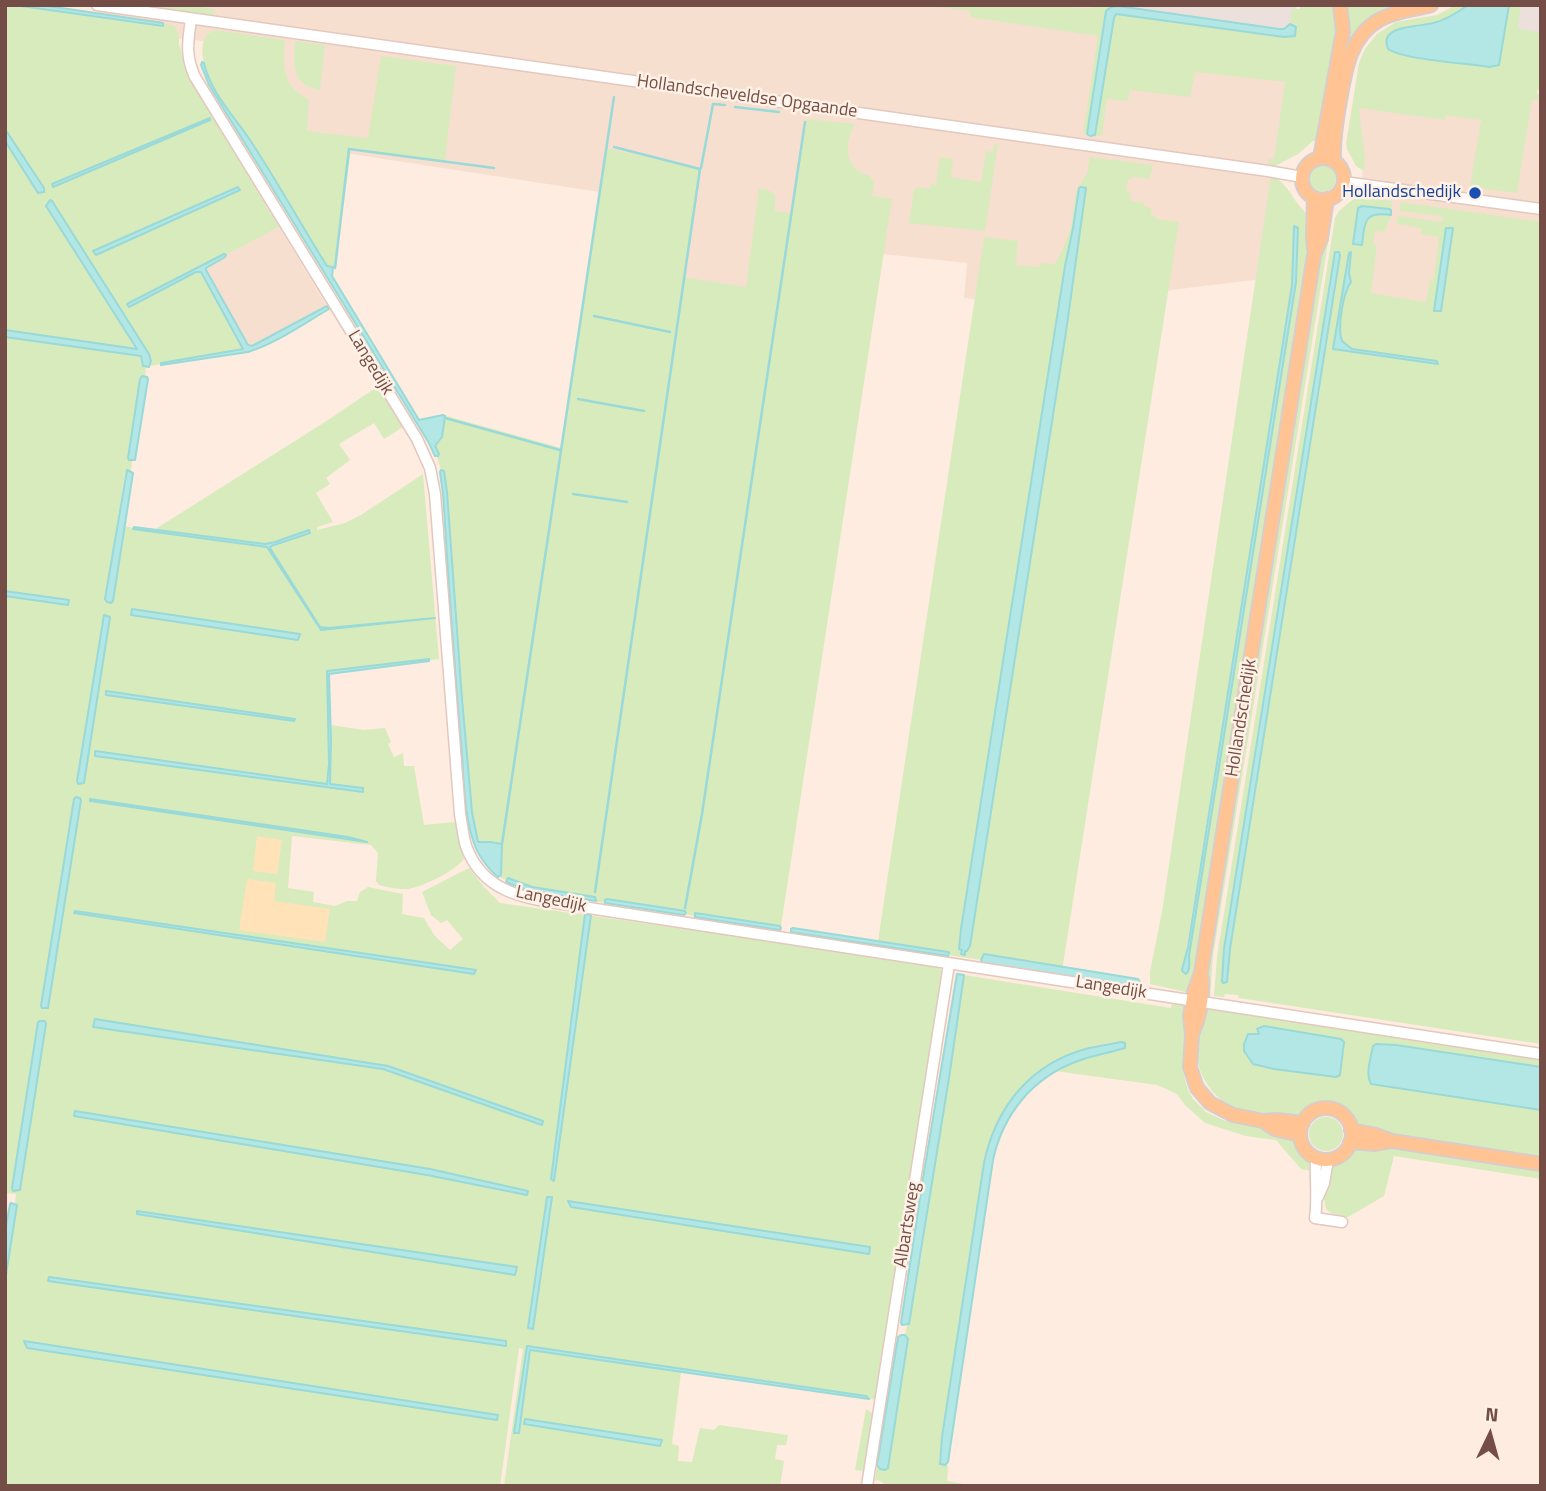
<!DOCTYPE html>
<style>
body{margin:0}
#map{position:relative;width:1546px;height:1491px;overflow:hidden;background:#fdecdf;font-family:"Titillium Web",sans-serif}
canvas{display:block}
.frame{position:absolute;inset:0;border:7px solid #744e46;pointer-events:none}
.north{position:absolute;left:1455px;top:1400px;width:70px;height:70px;-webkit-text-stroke:5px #fff1e6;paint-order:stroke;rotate:5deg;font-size:19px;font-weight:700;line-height:28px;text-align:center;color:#744e46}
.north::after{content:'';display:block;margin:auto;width:24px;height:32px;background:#744e46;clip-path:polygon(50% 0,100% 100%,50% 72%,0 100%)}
</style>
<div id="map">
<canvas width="1546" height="1491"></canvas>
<div class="frame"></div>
<div class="north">N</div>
</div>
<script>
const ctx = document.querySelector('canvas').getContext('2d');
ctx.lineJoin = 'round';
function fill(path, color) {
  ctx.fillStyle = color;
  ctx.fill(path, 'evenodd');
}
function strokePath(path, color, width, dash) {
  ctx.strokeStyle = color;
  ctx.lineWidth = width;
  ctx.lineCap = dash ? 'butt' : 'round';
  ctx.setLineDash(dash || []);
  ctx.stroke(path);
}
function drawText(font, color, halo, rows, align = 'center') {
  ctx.font = font + ' "Titillium Web",sans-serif';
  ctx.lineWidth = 5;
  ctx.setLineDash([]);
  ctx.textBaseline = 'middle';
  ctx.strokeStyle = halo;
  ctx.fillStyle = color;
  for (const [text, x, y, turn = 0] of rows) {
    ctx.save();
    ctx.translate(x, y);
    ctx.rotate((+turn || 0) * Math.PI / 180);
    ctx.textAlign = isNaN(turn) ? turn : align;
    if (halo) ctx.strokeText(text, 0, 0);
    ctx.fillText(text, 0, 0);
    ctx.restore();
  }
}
const residential = new Path2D(`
 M97,5H1084L1293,34L1263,279L1037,306L964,298L967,263L771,242L753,301L648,284L665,202L286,144L226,44L102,29Z
 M1363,72L1541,94V365L1351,336L1363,164L1356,120Z
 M279,227L328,308L254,347L248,345L204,266Z`);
const industrial = new Path2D(`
 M1084,5H1297L1293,34Z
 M1501,5H1541V91Z`);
const green = new Path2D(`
 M5,5H25L173,25L179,34V44L186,69L202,100L279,227L226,255L224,254L196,272H202L243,347V349L150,366L151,361L149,354L52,201L46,206L142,356L143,366L146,367L145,377H142L129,460L132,461L131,471H127L125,473L105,599L107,602L113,601L125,526L134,528V529L267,547L319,628L321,630L328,628L320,627L270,548L271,546L310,533L309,530L275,542L265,544L154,530L325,422L377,387L403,427L384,439L374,423L339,444L350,460L326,478L330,484L316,493L333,522L317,527V530L345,523L361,515L423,474L439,659L330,672L329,695V672L327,671L329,764L327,784L331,764V725L364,730L385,728L391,742L388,744L394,757L403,753L404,766H414L424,825L455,822L464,859C454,872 424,886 408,889C398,890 388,887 379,885L376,881L378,853L371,845L292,836L288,888L314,892L313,902L335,906L347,901H357L360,892L368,887L403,894L402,914L424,918L434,935L450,950L463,939L447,920L441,923L431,915L422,892L469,868L484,887L500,903L935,964L942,971L944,976L878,1400L681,1372L672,1444L679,1446L678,1461L692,1462L700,1428L714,1430L719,1425L788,1435L786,1445H777L775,1459L784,1461L780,1486H504L523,1349L519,1348L500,1486H5V1281L17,1205L15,1204L16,1194L5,1193V141L38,193L5,129ZM104,615L109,616L110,617L84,782L78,784L77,781L103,617ZM107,692L294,719H295L294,721L106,695ZM74,799L81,800L48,1008L47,1009L42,1008L41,1006ZM90,800L283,827L367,841L90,802ZM40,1021H44L46,1024L20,1190Z
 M136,5H199L216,11L213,17Z
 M922,5H1057L1090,9L1094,5H1125L1124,7L1118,6L1106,11L1087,134H1083L1098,36L970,17V11Z
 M1300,5H1336L1339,19L1318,141H1313L1298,154L1273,167H1269V159H1274L1285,82L1195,72L1190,97L1130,90L1128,101L1107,99L1102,136L1095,135L1114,18L1116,14L1284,37L1296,33V27L1290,24L1292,7L1294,9H1300Z
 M1344,5H1415L1399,8L1346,54L1343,53Z
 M1456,5H1468L1451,17L1419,26L1392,52L1415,57L1495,67L1500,62L1509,5H1521L1518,29L1541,32V90H1537V95L1541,96V99L1532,100L1517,193L1470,187L1481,120L1446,115L1445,120L1359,108L1365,158L1364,171L1356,166L1347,149L1346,144L1359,63L1365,49L1377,34L1396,22L1437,15Z
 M216,30L285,40C283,55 282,79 295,90C299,94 305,97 309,100L307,131L368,138L381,56L456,66L445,160L413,158L351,150L335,268L333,269V267L327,266C301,224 276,180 249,138C236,118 213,93 206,70C202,58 200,44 207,34Z
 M295,41L325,45L320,90C292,85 293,65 295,41Z
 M806,119L855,124C846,138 844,162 860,172C863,174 868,175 871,177L874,183L872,196L892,199L781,926L696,913L694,916L686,914L685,911L607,899L604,903L595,901V897L532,887L508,879L506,880L500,877L502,844L490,842L478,843L472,812L462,699L447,492L444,471L441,470L437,457L439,454L435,446L440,441L445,418L443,415L561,448L606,148L700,169L683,277L746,287L759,188L768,190L775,195V211L791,213Z
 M994,144L998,145L985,231L909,223L914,190L917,187L930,189L931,184L936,185L940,157L953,159L951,177L981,182L986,151L993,152Z
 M1090,157L1153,165L1149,179L1134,177L1128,180L1126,191L1131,192L1130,201L1144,203V206L1151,208V215L1156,216V219L1179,222L1062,971L961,957L949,955V953L878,941L984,237L1018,241L1016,265L1040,267L1041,263L1055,264L1064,247L1071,227L1076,191L1087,173ZM1082,187L1085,189L1066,332L970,946L965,951L959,949L961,929L1065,266L1073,228L1078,188Z
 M1308 178a14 14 0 1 1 28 0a14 14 0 1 1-28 0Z
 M1271,175C1290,183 1294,207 1311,216L1307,269L1199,957L1190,993L1150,984V972L1162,912ZM1294,227L1298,228L1296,282L1189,956V967L1186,953L1292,285Z
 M1356,197L1393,201L1391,210L1389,209L1362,206V245C1365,222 1363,211 1391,215C1390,222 1386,225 1385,232L1375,231L1373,244L1377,245L1371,293L1426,302L1430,280H1433L1439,237L1421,234V228L1397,224L1398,216L1442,222L1443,218L1441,216L1399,211L1401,202L1541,222V1044L1239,998L1238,995L1225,994L1224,997L1214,996L1217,957L1335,218L1339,211ZM1446,228L1453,229L1441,311H1434ZM1340,255L1230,949L1226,983L1222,981L1224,949L1329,288ZM1340,333L1342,341L1352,349L1437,361L1439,363L1334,348Z
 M1327,218H1332L1213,956L1210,998H1206L1209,957Z
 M964,975L1171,1008L1173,1001L1185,1002L1184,1007H1188L1183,1072L1188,1090L1193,1099L1206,1112L1223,1120L1252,1126L1292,1137L1309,1160L1312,1171L1301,1169L1276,1140L1246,1136L1205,1123L1185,1105L1177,1094L1157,1085L1055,1071L1082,1059L1124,1048V1042C1051,1045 998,1093 984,1163L939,1461L945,1465L947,1464L948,1468L947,1481L974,1486H885V1484L878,1480L875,1481L877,1465L880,1469L885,1470L888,1468L908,1339L905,1335L907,1326L909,1324L921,1258Z
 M1208,1006L1541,1057V1067L1396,1045L1376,1044L1373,1046L1368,1078L1371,1084L1541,1110V1159L1362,1130C1349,1122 1345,1107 1328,1105C1313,1103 1311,1113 1299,1117C1289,1120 1272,1116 1262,1115C1252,1114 1244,1113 1235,1109C1213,1098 1195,1073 1197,1048C1198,1035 1201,1023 1203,1010L1208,1011ZM1259,1034L1344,1042L1340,1075L1336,1077L1262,1067L1256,1035Z
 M1309 1134a17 17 0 1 1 34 0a17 17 0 1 1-34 0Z
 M1358,1147L1401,1149L1541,1169V1179L1394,1156L1384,1196L1348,1217C1341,1215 1332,1215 1327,1210C1321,1202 1327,1169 1335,1163C1341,1157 1350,1151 1358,1147Z
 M866,1409L871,1412L874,1418L866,1468L863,1471L855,1470Z`);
const sand = new Path2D(`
 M257,836L282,840L277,874L253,871Z
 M247,879L276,883L274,901L330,909L325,942L239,930Z`);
const water = new Path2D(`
 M14,5H41L163,23V26Z
 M1468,5H1509L1499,65L1489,67C1466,63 1404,60 1388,49C1386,43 1385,38 1390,34C1397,26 1423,26 1433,23C1446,20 1457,13 1468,5Z
 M1118,6L1279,29H1284L1290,24L1296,27L1295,36L1284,37L1116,14L1114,18L1095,135L1090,136L1087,134L1106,11L1111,7Z
 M202,62L204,63C210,91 232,114 248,137C276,179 300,223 327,266L333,267L332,276L419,420L443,415L445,416L442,437L435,446L439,454L438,456H435L429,443L209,85L201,65Z
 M210,118V120L53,187L52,184Z
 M5,129L44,188V192L38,193L5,141Z
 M238,187L240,190L96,255L93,251Z
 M1081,187L1086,188L1066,332L970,946L967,951H965V955L961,954L962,950L959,949L961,929L1065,266L1073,228L1079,188Z
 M50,200L52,201L149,354L151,361L149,367L143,366L141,356L5,337V330L137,349L46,206Z
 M1362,206L1389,209L1391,210V215C1363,211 1365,222 1362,245L1353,244L1358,208Z
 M1294,226L1298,228L1296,282L1189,956C1189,962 1191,970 1186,974L1183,972L1182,970L1188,947L1292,285Z
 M1446,228H1453L1441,311H1434Z
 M1335,252H1339L1340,255L1230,949L1227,982L1223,983L1222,981L1224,949Z
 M1351,252L1349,273L1351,282C1343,293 1337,328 1342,341L1352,349L1437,361L1438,364L1333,349L1349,253Z
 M224,254L226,255L225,257L206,268V270L248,345L252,346L327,306L329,309C303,324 277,343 248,352L161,365V363L243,349L201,272H196L129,307L127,304Z
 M142,376L147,377L148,379L135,460H129L128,458L140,379Z
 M127,470L133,473L113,601L111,603L107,602L105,599Z
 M441,470L444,471L447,492L462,699L472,812L478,842H490L502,844L501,875L498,877C488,869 478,855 474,843C463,813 464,774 461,743C454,660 448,576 443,493L440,472Z
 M134,527L265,544L275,542L309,530L310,533L271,546L270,548L320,627L328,628L435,618L321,630L267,547L133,529Z
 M5,591L69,600L68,605L5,596Z
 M132,609L300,634L298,640L131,615Z
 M104,615L110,617L84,783L78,784L77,781Z
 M429,659V661L329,674L331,741L330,784L363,788V792L95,756V751L327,784L329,764L327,671Z
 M106,691L295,719L294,721L106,695Z
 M76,797L80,798L81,800L48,1008H42L41,1006L74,799Z
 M90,799L348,837L367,842L90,801Z
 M508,878L532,887L595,897L596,901L528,891L506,882Z
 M607,899L685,911L686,913L684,915L605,903V900Z
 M75,911L476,970L474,974L74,913Z
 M695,913L780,926L781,928L780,930L695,917Z
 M585,914L591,915L554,1181L551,1179Z
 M793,928L948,952L949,953L948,956L791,932V929Z
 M984,954L1138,979L1141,983L1137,986L983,964L981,960Z
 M957,974L964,975L949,1078L909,1324L902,1325L901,1323L923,1178Z
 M95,1019L388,1066L543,1121L542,1125L383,1069L93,1027Z
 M40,1021H45L46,1024L20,1190L13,1191L12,1188L38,1022Z
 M1264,1026L1341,1039L1344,1042L1340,1075L1336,1077L1274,1069L1253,1064L1244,1051V1044L1248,1034H1259L1257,1029Z
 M1121,1042L1125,1043V1048C1109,1053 1093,1055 1078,1061C1033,1077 1003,1114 993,1160L948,1462L945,1465L940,1464L942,1437L984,1163C996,1106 1031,1063 1089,1048C1099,1046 1110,1044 1121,1042Z
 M1376,1044L1396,1045L1541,1067V1110L1371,1084C1365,1073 1371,1058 1373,1046Z
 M75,1111L430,1169L528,1191L527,1195L427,1175L74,1116Z
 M547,1197H552L533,1329L528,1328Z
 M568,1201L870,1247L869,1254L571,1207Z
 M11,1203L17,1205L5,1281V1232L10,1204Z
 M137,1211L517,1267L515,1275L137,1214Z
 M49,1277L506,1341V1346L48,1281Z
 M901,1335H905L908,1339L888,1468L885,1470L880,1469L877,1465L898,1337Z
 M24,1341L498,1415L497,1420L27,1348Z
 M527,1346L866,1396L869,1399L530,1350L519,1433H514Z
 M525,1419L662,1440L660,1446L524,1424Z`);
const stream = new Path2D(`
 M735,107L779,112
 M701,168L713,104L725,105
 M335,268L349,149L494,168
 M594,316L670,332
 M578,399L644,411
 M445,418L560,450
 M573,494L627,502
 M502,844L614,97
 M595,892L700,169L614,147
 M685,908L702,814L805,122`);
const minor = new Path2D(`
 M97,5L1268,171L1302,177
 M191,19C188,41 185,56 195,77L417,439L430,468L435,494L460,814C462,824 463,836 466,846C482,891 522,898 563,904L1541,1054
 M1344,182L1541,209
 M1316,1158C1315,1179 1318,1198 1315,1218L1342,1222
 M1318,1197L1324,1183L1328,1160
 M867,1486L949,964`);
const major = new Path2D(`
 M1302 179a21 21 0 1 1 42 0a21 21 0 1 1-42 0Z
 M1320,158L1343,31L1340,5
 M1334,160C1333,142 1336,124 1339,106C1345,74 1348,38 1379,20C1395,11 1413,10 1431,5
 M1314,248L1313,237L1314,198
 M1193,1032C1201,1014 1203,997 1202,978
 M1300 1134a26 26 0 1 1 52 0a26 26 0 1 1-52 0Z
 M1263,1121L1275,1129L1300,1135
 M1303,1123L1277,1120L1263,1121L1233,1115L1210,1103L1197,1088L1190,1067L1192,1035L1190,1016L1194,992L1201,973L1314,255L1321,238L1327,199
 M1351,1130L1376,1135L1392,1141L1541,1164
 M1350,1142L1375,1144L1391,1141`);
const markers = [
 [1475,193,7,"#1a4fb4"]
];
const streetNames = [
 ["Hollandscheveldse Opgaande",747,97,8],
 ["Langedijk",370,363,59],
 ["Hollandschedijk",1242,718,-81],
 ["Langedijk",551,900,12],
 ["Langedijk",1111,988,9],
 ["Albartsweg",908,1225,-81]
];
const transitNames = [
 ["Hollandschedijk",1461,193]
];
fill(residential, '#f7dfd0');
fill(industrial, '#ebe0db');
fill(green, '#d8ebbd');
fill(sand, '#ffe2b7');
fill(water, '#b3e7e5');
strokePath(water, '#99d9d7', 2);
strokePath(stream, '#99d9d7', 2.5);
strokePath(minor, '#e3c8be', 13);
strokePath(major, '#d8cdcb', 16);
strokePath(minor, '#fff', 10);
strokePath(major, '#ffc394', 12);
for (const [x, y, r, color] of markers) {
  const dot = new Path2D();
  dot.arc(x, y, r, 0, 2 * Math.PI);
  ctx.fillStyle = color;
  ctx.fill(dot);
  strokePath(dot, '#fff1e6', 2.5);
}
drawText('18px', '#744e46', '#fff1e6', streetNames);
drawText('18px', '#164399', '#fff1e6', transitNames, 'right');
</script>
